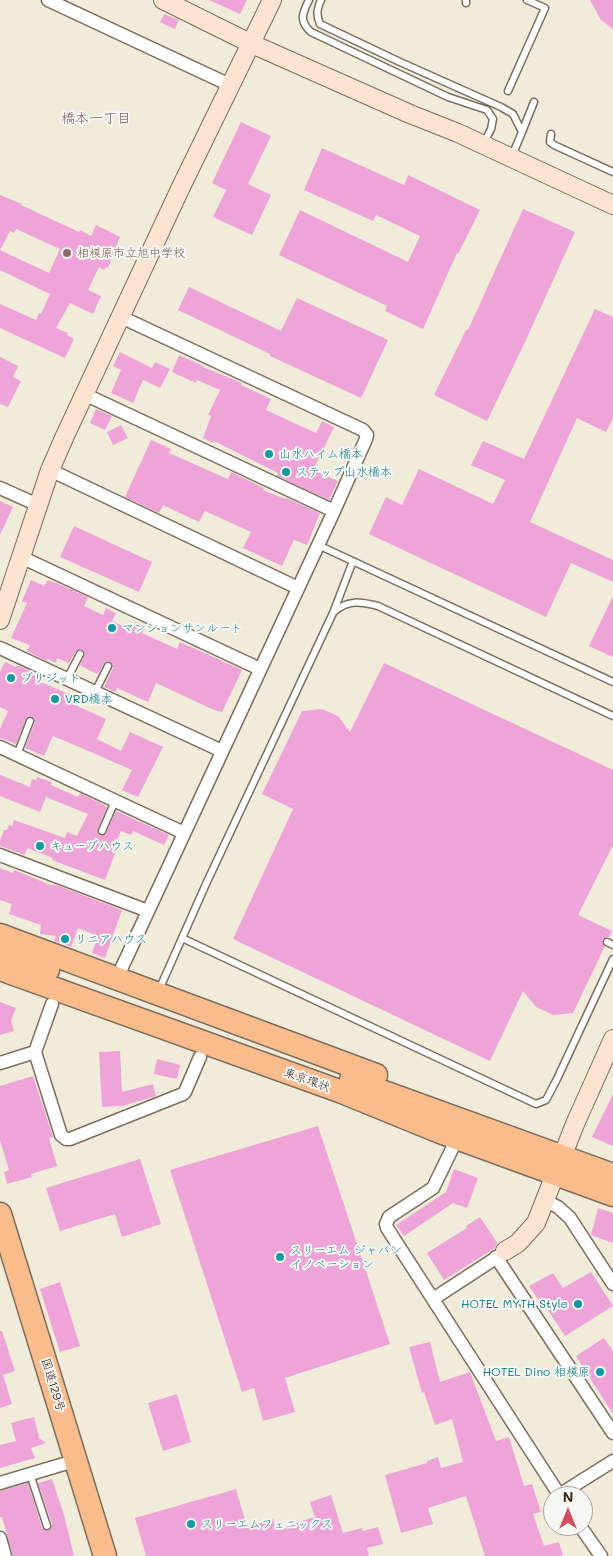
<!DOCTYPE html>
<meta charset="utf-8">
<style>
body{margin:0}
#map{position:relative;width:613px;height:1556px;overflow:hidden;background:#f1ebd9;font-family:Mali,sans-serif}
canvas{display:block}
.north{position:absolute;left:543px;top:1486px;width:50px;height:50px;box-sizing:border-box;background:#f6f6f2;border:1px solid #aba49d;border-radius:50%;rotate:0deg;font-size:14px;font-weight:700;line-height:20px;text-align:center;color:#3b2a1e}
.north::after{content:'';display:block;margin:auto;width:18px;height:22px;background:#d1495b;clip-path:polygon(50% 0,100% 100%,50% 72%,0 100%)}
</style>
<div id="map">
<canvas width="613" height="1556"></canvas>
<div class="north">N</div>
</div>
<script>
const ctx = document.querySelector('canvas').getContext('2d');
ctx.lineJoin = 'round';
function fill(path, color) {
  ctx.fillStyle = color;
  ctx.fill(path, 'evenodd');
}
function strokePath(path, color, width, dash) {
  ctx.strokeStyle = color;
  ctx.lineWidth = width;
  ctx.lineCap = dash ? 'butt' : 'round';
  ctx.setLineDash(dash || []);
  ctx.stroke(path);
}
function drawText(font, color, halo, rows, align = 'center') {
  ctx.font = font + ' Mali,"Klee One",sans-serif';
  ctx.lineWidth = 4;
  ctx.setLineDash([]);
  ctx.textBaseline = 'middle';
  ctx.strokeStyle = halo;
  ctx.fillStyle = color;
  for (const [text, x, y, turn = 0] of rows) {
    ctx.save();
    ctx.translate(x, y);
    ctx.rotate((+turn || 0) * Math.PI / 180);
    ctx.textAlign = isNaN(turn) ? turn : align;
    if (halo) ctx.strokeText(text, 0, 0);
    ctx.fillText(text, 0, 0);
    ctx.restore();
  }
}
const building = new Path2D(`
 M209,0H247L240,14Z
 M590,0H613V29L601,20Z
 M164,14L179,20L175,29L160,22Z
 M241,122L271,136L248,184L271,195L252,235L213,217L226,190L212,183Z
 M322,148L404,185L408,175L480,210L458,254L457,253L423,329L385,311L387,306L279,255L300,210L408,262L420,236L376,215L373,221L304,190Z
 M0,195L22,204L21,205L79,232L80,230L91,236L96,225L120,237L108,268L106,267L104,270L99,267L88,290L101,296L93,314L70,303L56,328L68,333L67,335L74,339L65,358L0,328V304L36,320L39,313L41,314L50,294L0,270ZM16,229L60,249L49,273L0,250L10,231L14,233Z
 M523,209L575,232L525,342L487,421L434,395L466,330H468Z
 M189,287L281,331L297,298L388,340L361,398L270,356V354L178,310Z
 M595,309L613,317V418L606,432L577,418L530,522L613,560V582L571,563L546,617L369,534L386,497L402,505L419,469L493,504L505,480L471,465L483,441L524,459Z
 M120,352L152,368L155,362L170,369L160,388L143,380L133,403L111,393L121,370L113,366Z
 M179,355L203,366V367L242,383L241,385L271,399L266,410L316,433L322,421L334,427L313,470L338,481L329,500L277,476L278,473L214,441V443L203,438L211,416L208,415L220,390L197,380L196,383L172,372Z
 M0,357L18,366L13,377L21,381L8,407L0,404Z
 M96,409L112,416L105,430L90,423Z
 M121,425L128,438L113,445L107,432Z
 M151,440L171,449L169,453L228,479L231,472L264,488L263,490L285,499L286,498L320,513L307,545L294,540L282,566L243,548L251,532L205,511L199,522L163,505L159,513L125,497Z
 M0,501L13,507L0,535Z
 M74,526L152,562L139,592L60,557Z
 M31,580L44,586L48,580L61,585L88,597L84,606L103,615L106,608L116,613L112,621L132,630L135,622L146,627L142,633L177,649L180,642L242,670L222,712L214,710L156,683L148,702L117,688L115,692L104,687L113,668L112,664L108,661L105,662L98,674L91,671L80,665L85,654L82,649L76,651L69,663L57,658L56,663L48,659L47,661L27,651L30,645L11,638L27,603L22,601Z
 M613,596V657L589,646Z
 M5,662L16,667L17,665L41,676L38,681L69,694L66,701L106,719L97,739L121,751L130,732L163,747L138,797L122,790L132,770L93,753L53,736L44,756L25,748L35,722L32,717L29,716L26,719L16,744L0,738V729L8,711L0,707V672Z
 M384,663L613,770V845L578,915L612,931L609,937L605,938L602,940L605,946L573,1013L553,1015L536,1007L523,991L490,1061L233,939L293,809L262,794L302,711L322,709L338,716L350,732Z
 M0,775L30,787L32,779L36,780L37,777L52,782L51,785L78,797L80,793L104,805L107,807L97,831L100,836L106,833L116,811L169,835L164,845L133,831L131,835L121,831L113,850L116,851L105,880L52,860L53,858L27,848L25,855L0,846V841L4,830H7L9,825L12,826L14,820L65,838L67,832L77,836L88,814L46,797L40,812L0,796Z
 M0,868L13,873L14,870L53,886L54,884L122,910L105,958L92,953L98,936L78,928L71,947L54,941L56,936L40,934L41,925L9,914L12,904L0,900Z
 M0,1002L16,1008L11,1021L14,1031L0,1035Z
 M120,1051L122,1092L153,1084L156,1096L122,1106L102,1107L99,1052Z
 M157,1059L180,1065L177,1079L154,1074Z
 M33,1076L53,1137L49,1138L57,1166L31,1174L32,1177L7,1184L4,1172L9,1170L0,1140V1086Z
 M613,1094V1146L592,1137Z
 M318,1126L390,1344L285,1378L295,1412L263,1421L254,1388L242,1392L170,1170Z
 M140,1159L161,1224L122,1237L115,1214L60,1231L46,1188Z
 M454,1169L478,1178L467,1208L453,1203L404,1236L396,1225L446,1192Z
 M598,1208L613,1213V1243L591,1235Z
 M480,1217L498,1244L495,1248L444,1280L427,1253L467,1228L466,1226Z
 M591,1272L613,1306L565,1336L544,1304L542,1305L529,1286L553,1273L563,1288Z
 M60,1282L80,1346L60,1352L40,1289Z
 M0,1331H2L15,1371L3,1375L12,1404L0,1408Z
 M604,1338L613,1351V1414L576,1356Z
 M430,1342L440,1382L470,1372L496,1441L509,1437L524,1486L532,1484L541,1512L533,1514L544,1546L559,1542L563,1556H485L466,1496L428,1508L433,1524L401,1533L385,1475L427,1463V1461L438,1457L441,1468L463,1462L452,1419L435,1425L424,1392L422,1393L409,1347Z
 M177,1394L191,1442L163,1451L148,1403Z
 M34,1417L39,1438L46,1443L31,1448L35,1458L0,1468V1445L16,1441L11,1423Z
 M52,1479L64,1515L74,1556H13L2,1517H0V1491L28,1483L42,1528L48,1531L51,1529L52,1524L38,1483Z
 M236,1489L247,1527L273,1519L276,1529L315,1517L310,1502L331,1495L343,1533L362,1528L363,1531L378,1527L383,1544L367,1548L369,1556H146L135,1518Z`);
const lane = new Path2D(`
 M309,0C302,14 299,21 311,32L448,97L487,110L493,119L491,129L484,143
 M321,0C317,9 316,15 320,24L400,62L501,107L513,114L522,132L512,156
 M466,3V0
 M508,91L545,8L527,0
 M522,132L534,102
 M551,134L550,142L554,145L613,172
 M318,545L613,682
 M334,612C348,599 361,602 378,606L613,716
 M67,679L80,654
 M95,692L108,666
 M17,755L30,721
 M102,831L115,801
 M182,938L536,1104L546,1100L557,1079L613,959
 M607,942L613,945
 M159,990L206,884L333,613L353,561
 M30,1474L47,1526`);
const street = new Path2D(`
 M48,0L232,86
 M84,394L334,511
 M50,470L298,588
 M0,488L38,505
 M21,557L260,669
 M0,648L222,751
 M0,747L184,833
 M0,855L148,911
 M117,978L334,511L366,439L367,435L363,430L121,317
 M35,1052L61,1135L66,1139H70L183,1094L185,1092L200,1057
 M0,1063L35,1052L52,1004
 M452,1149L433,1188L389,1217L386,1224L387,1228L560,1496
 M546,1201L558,1207L570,1218L613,1284
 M496,1257L613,1433
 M433,1299L502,1254
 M0,1483L64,1464
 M559,1495L613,1461
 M580,1526L601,1556
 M0,1538L5,1556`);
const secondary = new Path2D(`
 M163,0L252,44L410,114L458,133L613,205
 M0,620L50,470L64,438L180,189L272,0
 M505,1251L518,1243L536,1223L575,1124L613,1039`);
const highway = new Path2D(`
 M0,935L376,1075
 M0,951L48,970
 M0,969L342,1092L440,1132L613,1195
 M351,1080L613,1175
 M0,1214L105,1556`);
const markers = [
 [67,253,5,"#8d6e63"],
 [269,454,5,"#0f9aa8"],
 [286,472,5,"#0f9aa8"],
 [112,628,5,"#0f9aa8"],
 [11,678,5,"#0f9aa8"],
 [55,699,5,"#0f9aa8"],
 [40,846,5,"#0f9aa8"],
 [65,939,5,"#0f9aa8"],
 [280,1257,5,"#0f9aa8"],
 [578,1304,5,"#0f9aa8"],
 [600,1372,5,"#0f9aa8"],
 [191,1524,5,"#0f9aa8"]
];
const educationNames = [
 ["相模原市立旭中学校",77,253]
];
const cultureNames = [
 ["山水ハイム橋本",279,454],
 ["ステップ山水橋本",296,472],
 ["マンションサンルート",122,628],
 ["ブリジット",21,678],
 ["VRD橋本",65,699],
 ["キューブハウス",50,846],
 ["リニアハウス",75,939],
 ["スリーエム ジャパン",290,1250],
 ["イノベーション",290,1264],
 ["HOTEL MYTH Style",568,1304,"right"],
 ["HOTEL Dino 相模原",590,1372,"right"],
 ["スリーエムフェニックス",201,1524]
];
const streetNames = [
 ["東京環状",307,1080,20],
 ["国道129号",53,1385,73]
];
const neighbourhoodNames = [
 ["橋本一丁目",96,119]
];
fill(building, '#eea4d8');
strokePath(lane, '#7b6e5f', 9);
strokePath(street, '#7b6e5f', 15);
strokePath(secondary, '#7b6e5f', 20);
strokePath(highway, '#7b6e5f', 25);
strokePath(lane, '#fff', 6);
strokePath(street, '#fff', 12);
strokePath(secondary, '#fde4d1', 18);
strokePath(highway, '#fabc8b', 22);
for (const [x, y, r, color] of markers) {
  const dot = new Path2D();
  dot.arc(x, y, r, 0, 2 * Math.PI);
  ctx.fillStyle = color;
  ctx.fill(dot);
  strokePath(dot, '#f6f6f2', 2);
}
drawText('12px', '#785e54', '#f6f6f2', educationNames, 'left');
drawText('12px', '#0d838f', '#f6f6f2', cultureNames, 'left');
drawText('12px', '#3b2a1e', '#f6f6f2', streetNames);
drawText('14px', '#7a555f', '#f6f6f2', neighbourhoodNames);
</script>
